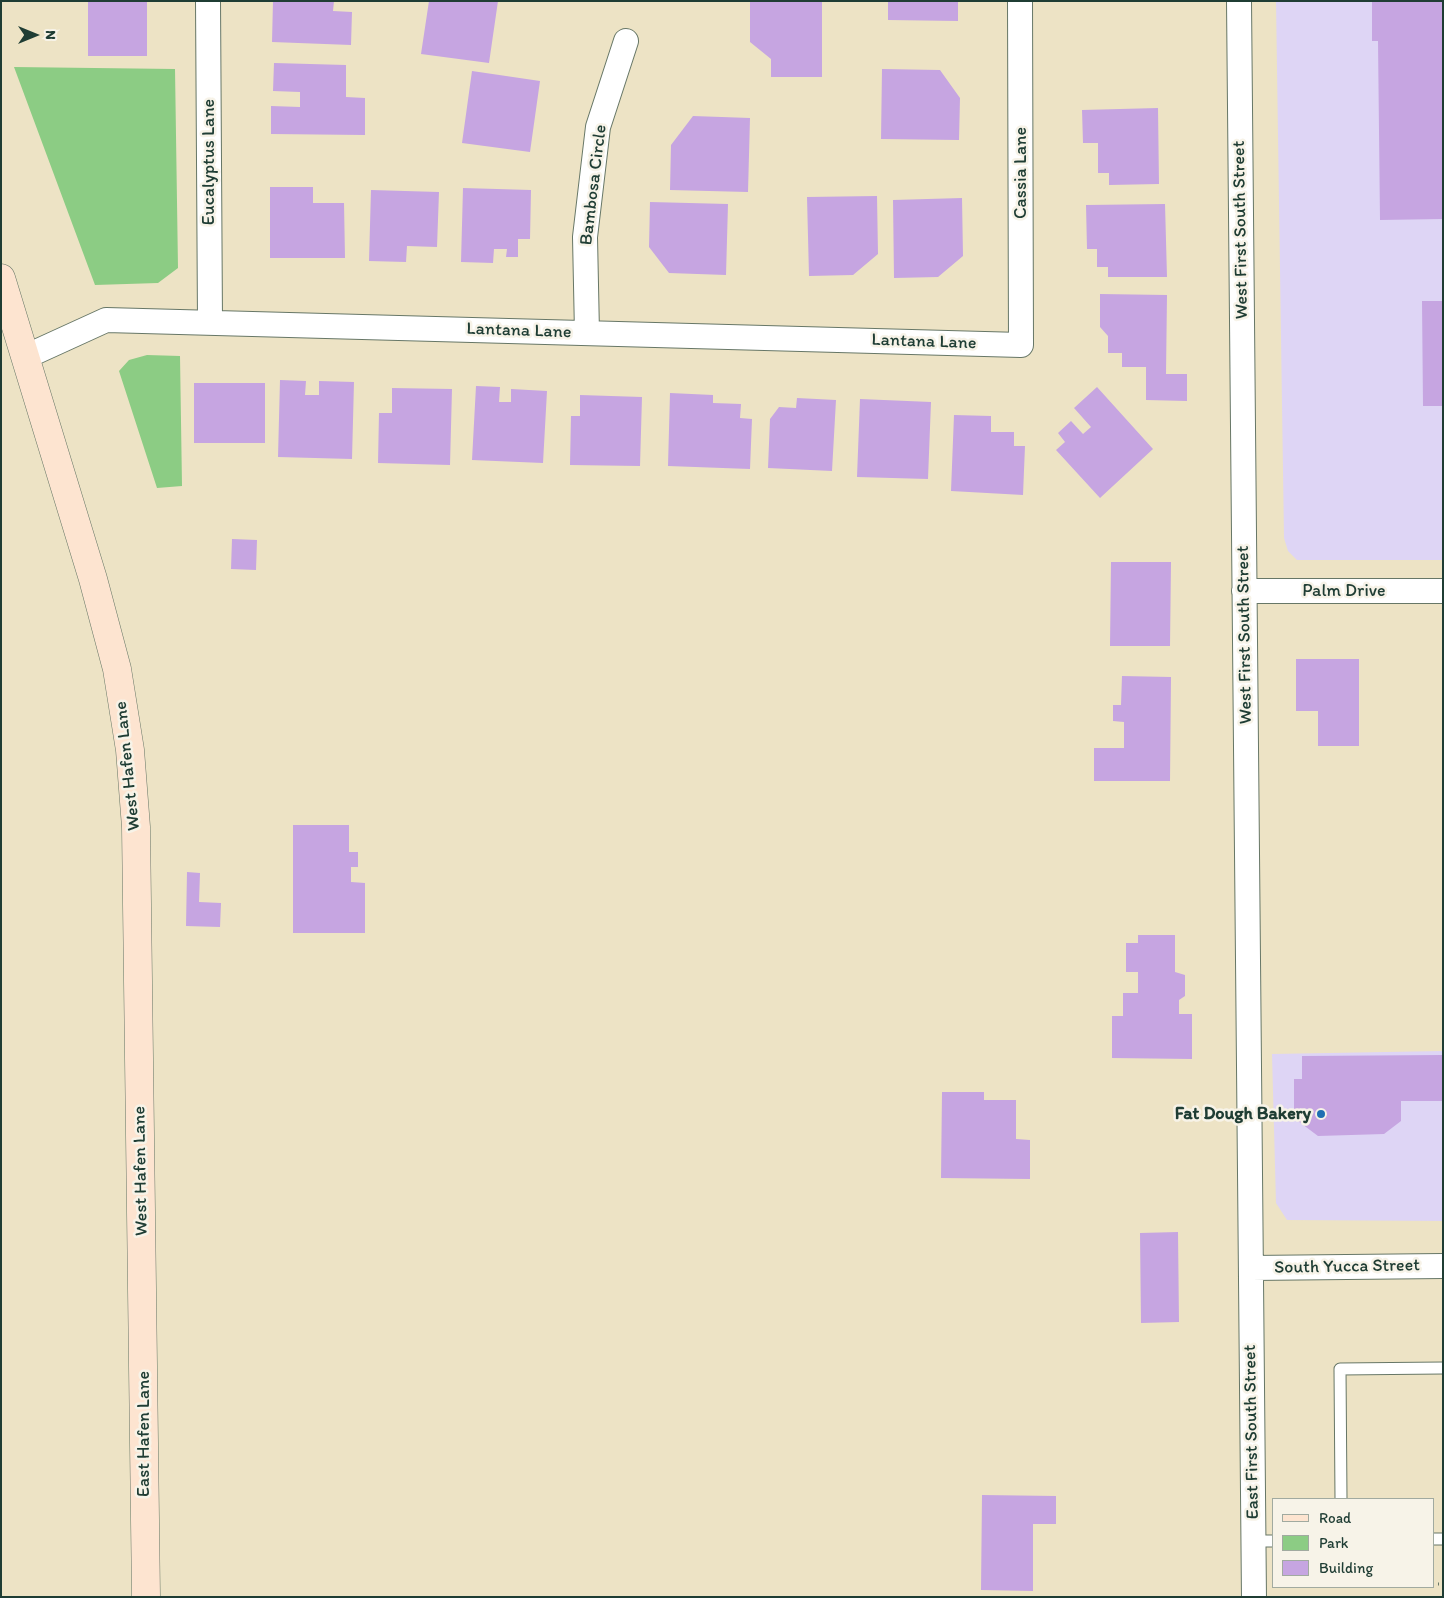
<!DOCTYPE html>
<style>
body{margin:0}
#map{position:relative;width:1444px;height:1598px;overflow:hidden;background:#ede3c5;font-family:Itim,sans-serif}
canvas{display:block}
.frame{position:absolute;inset:0;border:2px solid #1f3d34;pointer-events:none}
.legend{position:absolute;left:1272px;top:1498px;width:162px;height:90px;box-sizing:border-box;background:#f7f3e8;border:1px solid #a1aaa0;margin:0;padding:6px 9px;list-style:none;font-size:15px;color:#1f3d34}
.legend li{display:flex;align-items:center;gap:10px;height:25px}
.legend b{width:25px;border:1px solid #a1aaa0}
.north{position:absolute;left:10px;top:10px;width:50px;height:50px;-webkit-text-stroke:4px #f7f3e8;paint-order:stroke;rotate:90deg;font-size:14px;font-weight:700;line-height:20px;text-align:center;color:#1f3d34}
.north::after{content:'';display:block;margin:auto;width:18px;height:22px;background:#1f3d34;clip-path:polygon(50% 0,100% 100%,50% 72%,0 100%)}
</style>
<div id="map">
<canvas width="1444" height="1598"></canvas>
<div class="frame"></div>
<ul class="legend">
<li><b style="height:6px;background:#fde4d0"></b>Road</li>
<li><b style="height:14px;background:#8ccc84"></b>Park</li>
<li><b style="height:14px;background:#c6a5e1"></b>Building</li>
</ul>
<div class="north">N</div>
</div>
<script>
const ctx = document.querySelector('canvas').getContext('2d');
ctx.lineJoin = 'round';
function fill(path, color) {
  ctx.fillStyle = color;
  ctx.fill(path, 'evenodd');
}
function strokePath(path, color, width, dash) {
  ctx.strokeStyle = color;
  ctx.lineWidth = width;
  ctx.lineCap = dash ? 'butt' : 'round';
  ctx.setLineDash(dash || []);
  ctx.stroke(path);
}
function drawText(font, color, halo, rows, align = 'center') {
  ctx.font = font + ' Itim,sans-serif';
  ctx.lineWidth = 5;
  ctx.setLineDash([]);
  ctx.textBaseline = 'middle';
  ctx.strokeStyle = halo;
  ctx.fillStyle = color;
  for (const [text, x, y, turn = 0] of rows) {
    ctx.save();
    ctx.translate(x, y);
    ctx.rotate((+turn || 0) * Math.PI / 180);
    ctx.textAlign = isNaN(turn) ? turn : align;
    if (halo) ctx.strokeText(text, 0, 0);
    ctx.fillText(text, 0, 0);
    ctx.restore();
  }
}
const built = new Path2D(`
 M1276,1H1443V560H1297L1288,551L1284,538Z
 M1443,1051V1221L1287,1220L1276,1203L1272,1054Z`);
const green = new Path2D(`
 M14,67L175,69L178,268L158,283L95,285Z
 M147,355L180,356L182,486L157,488L119,371L129,360Z`);
const building = new Path2D(`
 M88,1H147V56H88Z
 M273,1H334L333,11L352,12L351,45L272,42Z
 M429,1H498L489,63L421,54Z
 M888,1H958V21L888,20Z
 M1372,1H1443V219L1380,220L1378,41H1372Z
 M750,2H822V77H771V59L750,42Z
 M274,63L346,65V97L365,98V135L271,134V106L300,107V92L273,91Z
 M882,69L940,70L960,98L959,140L881,139Z
 M472,71L540,81L530,152L462,143Z
 M1158,108L1159,184L1109,185V173H1098V143H1083L1082,110Z
 M693,116L750,118L748,192L670,190L671,145Z
 M270,187H313V203H344L345,258H270Z
 M463,188L531,190L530,239H518V257H506L507,249H494L493,263L461,262Z
 M371,190L439,192L437,247L407,246L406,262L369,261Z
 M877,196L878,254L853,275L809,276L807,197Z
 M962,198L963,256L938,277L894,278L893,200Z
 M650,202L728,204L726,275L669,273L649,247Z
 M1165,204L1167,277H1108V267H1097V249H1087L1086,205Z
 M1100,294L1167,295L1166,374H1187V401L1146,400V367H1122V353H1108V336L1100,327Z
 M1422,301H1443V406H1423Z
 M280,380L306,381L305,395H319V381L354,382L352,459L278,457Z
 M194,383H265V443H194Z
 M476,386L500,387L499,402H511V389L547,391L543,463L472,460Z
 M1097,387L1153,449L1100,498L1056,450L1065,442L1058,433L1071,421L1083,434L1091,427L1074,408Z
 M392,388L452,389L450,465L378,463L379,413H392Z
 M670,393L713,395V403L741,404L740,418L752,419L750,469L668,466Z
 M580,395L642,397L640,466L570,465L571,416H580Z
 M797,398L836,400L832,471L768,468L770,419L779,407L796,408Z
 M860,399L931,402L928,479L857,477Z
 M954,415L991,416V432H1014V446H1025L1023,495L951,491Z
 M232,539L257,540L256,570L231,569Z
 M1111,562H1171L1170,646H1110Z
 M1296,659H1359V746H1318V711H1296Z
 M1122,676L1171,677L1170,781H1094V748H1124V722L1113,721V705H1121Z
 M293,825H349V852H358V867H351V882L365,883V933H293Z
 M187,872L200,873L199,902L221,903L220,927L186,926Z
 M1138,935H1175V972L1185,975V996L1179,1000V1014H1192V1059L1112,1058V1016H1123V993H1138V972H1126V943H1138Z
 M1443,1055V1101H1401V1121L1384,1134L1318,1136L1294,1118V1079H1302V1056Z
 M942,1092H984V1100H1016V1139L1030,1140V1179L941,1178Z
 M1178,1232L1179,1322L1141,1323L1140,1233Z
 M982,1495L1056,1496V1524H1033V1591L981,1590Z`);
const path = new Path2D(`
 M1433,1584H1443`);
const service = new Path2D(`
 M1341,1499L1340,1369L1443,1368
 M1433,1539H1443
 M1253,1541H1273`);
const minor = new Path2D(`
 M208,1L210,322
 M1239,1L1254,1597
 M587,333L585,237L598,127L626,41
 M25,357L106,320L1021,345L1020,1
 M1244,591H1443
 M1251,1268L1443,1266`);
const secondary = new Path2D(`
 M1,278L93,579L117,669L130,750L136,827L146,1597`);
const markers = [
 [1321,1114,5,"#1f6fb2"]
];
const streetNames = [
 ["Eucalyptus Lane",209,162,-90],
 ["Cassia Lane",1021,173,-90],
 ["Bambosa Circle",594,185,-83],
 ["West First South Street",1241,230,-91],
 ["Lantana Lane",519,331,2],
 ["Lantana Lane",924,342,2],
 ["Palm Drive",1344,591],
 ["West First South Street",1245,635,-91],
 ["West Hafen Lane",128,766,-96],
 ["West Hafen Lane",141,1171,-91],
 ["South Yucca Street",1347,1267,-1],
 ["East First South Street",1252,1432,-91],
 ["East Hafen Lane",144,1434,-90]
];
const poiNames = [
 ["Fat Dough Bakery",1311,1114]
];
fill(built, '#ded5f5');
fill(green, '#8ccc84');
fill(building, '#c6a5e1');
strokePath(service, '#677767', 13);
strokePath(minor, '#677767', 26);
strokePath(secondary, '#677767', 29);
strokePath(path, '#677767', 3, [1, 4]);
strokePath(service, '#fff', 11);
strokePath(minor, '#fff', 24);
strokePath(secondary, '#fde4d0', 28);
for (const [x, y, r, color] of markers) {
  const dot = new Path2D();
  dot.arc(x, y, r, 0, 2 * Math.PI);
  ctx.fillStyle = color;
  ctx.fill(dot);
  strokePath(dot, '#f7f3e8', 2);
}
drawText('18px', '#1f3d34', '#f7f3e8', streetNames);
drawText('bold 18px', '#1f3d34', '#f7f3e8', poiNames, 'right');
</script>
